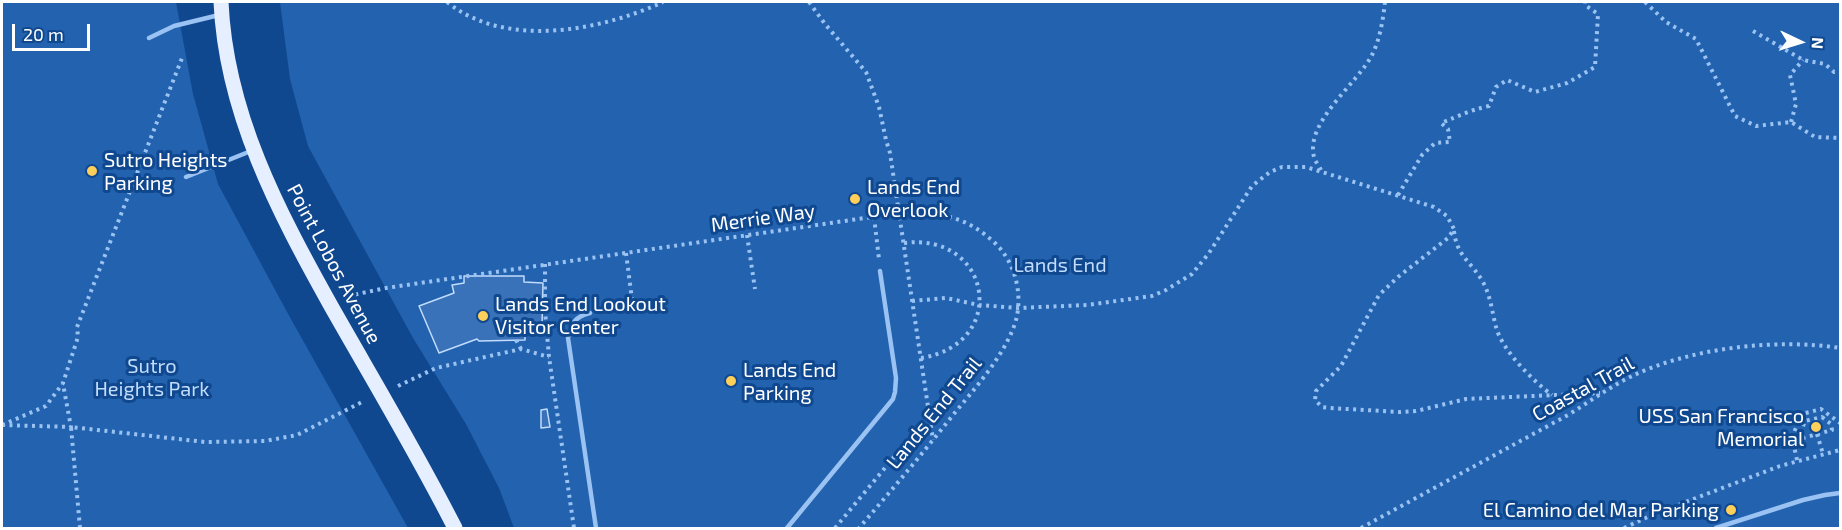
<!DOCTYPE html>
<style>
body{margin:0}
#map{position:relative;width:1842px;height:530px;overflow:hidden;background:#10488f;font-family:"Exo 2",sans-serif}
canvas{display:block}
.frame{position:absolute;inset:0;border:3px solid #fff;pointer-events:none}
.north{position:absolute;left:1770px;top:12px;width:60px;height:60px;-webkit-text-stroke:4px #10488f;paint-order:stroke;rotate:94deg;font-size:16px;font-weight:700;line-height:24px;text-align:center;color:#fff}
.north::after{content:'';display:block;margin:auto;width:21px;height:27px;background:#fff;clip-path:polygon(50% 0,100% 100%,50% 72%,0 100%)}
.scale{position:absolute;left:12px;top:24px;width:78px;height:27px;box-sizing:border-box;border:3px solid #fff;border-top:0;padding-left:8px;font-size:18px;line-height:21px;white-space:nowrap;color:#fff;-webkit-text-stroke:4px #10488f;paint-order:stroke}
</style>
<div id="map">
<canvas width="1842" height="530"></canvas>
<div class="frame"></div>
<div class="north">N</div>
<div class="scale">20 m</div>
</div>
<script>
const ctx = document.querySelector('canvas').getContext('2d');
ctx.lineJoin = 'round';
function fill(path, color) {
  ctx.fillStyle = color;
  ctx.fill(path, 'evenodd');
}
function strokePath(path, color, width, dash) {
  ctx.strokeStyle = color;
  ctx.lineWidth = width;
  ctx.lineCap = dash ? 'butt' : 'round';
  ctx.setLineDash(dash || []);
  ctx.stroke(path);
}
function drawText(font, color, halo, rows, align = 'center') {
  ctx.font = font + ' "Exo 2",sans-serif';
  ctx.lineWidth = 6;
  ctx.setLineDash([]);
  ctx.textBaseline = 'middle';
  ctx.strokeStyle = halo;
  ctx.fillStyle = color;
  for (const [text, x, y, turn = 0] of rows) {
    ctx.save();
    ctx.translate(x, y);
    ctx.rotate((+turn || 0) * Math.PI / 180);
    ctx.textAlign = isNaN(turn) ? turn : align;
    if (halo) ctx.strokeText(text, 0, 0);
    ctx.fillText(text, 0, 0);
    ctx.restore();
  }
}
const green = new Path2D(`
 M2,2H176L193,94L218,184L287,312L408,528H2Z
 M280,2H1840V528H514L499,488L466,424L413,338L308,146L290,79Z`);
const building = new Path2D(`
 M464,276H524V282L543,283L542,326H525V340L479,341L477,339L439,353L419,306L454,293L452,285L464,283Z
 M547,409L550,427L541,428V410Z`);
const path = new Path2D(`
 M447,2C505,49 600,31 663,2
 M809,2L825,24L866,72L879,107L886,140L890,153L933,440
 M1645,2L1666,22L1696,39L1735,116L1756,126L1791,122L1815,137L1840,138
 M1753,31L1803,60L1825,64L1834,72L1840,71
 M1791,122L1796,104L1790,75L1803,60
 M1321,170C1319,166 1315,161 1314,157C1305,122 1357,84 1372,55C1380,39 1383,20 1385,2
 M1398,195L1422,155L1435,143L1450,142L1448,129L1441,123C1459,116 1470,110 1489,106L1496,87L1507,80L1535,92L1567,83L1595,67L1598,14L1585,5V2
 M874,217L879,259
 M1454,231C1457,257 1471,261 1483,282C1491,297 1492,312 1496,327C1502,350 1533,381 1552,395
 M747,235L755,289
 M904,243C992,232 1010,344 921,358
 M626,253L633,307
 M545,264V311L549,357L574,528
 M348,296L386,288L899,213C937,211 967,216 996,244C1014,262 1022,290 1017,316C1009,351 975,388 953,415C922,454 891,491 859,528
 M912,301L946,298L979,305L1018,308L1087,305L1152,296L1166,290L1192,274L1209,253L1252,186L1270,172L1282,167H1306L1434,207L1447,216L1454,229L1448,238L1398,277L1379,295L1341,366L1316,391L1315,400L1322,407L1330,408L1400,412L1416,411L1466,399L1600,393
 M516,340L521,349
 M398,386L436,368L521,349L549,357
 M1822,417L1831,424L1832,430L1803,438L1801,431L1805,421Z
 M2,425L46,406L63,383L78,337L77,327L182,58
 M2,425L71,427L63,384
 M1817,434L1823,454
 M1797,460L1792,437L1802,414L1821,409L1840,423
 M80,528L71,427L205,442L265,441L297,435L364,401
 M835,528L929,415
 M1361,528L1568,415C1589,402 1608,388 1630,377C1689,348 1776,338 1840,348
 M1624,528L1654,514L1780,466L1840,450`);
const service = new Path2D(`
 M149,38L174,26L219,15
 M186,177L251,151
 M590,313C576,316 570,324 568,338L596,528
 M787,528L893,399L895,392L896,378L880,271
 M1716,528L1803,500L1825,495L1840,493`);
const primary = new Path2D(`
 M221,2C226,113 278,211 331,306C373,380 417,453 455,528`);
const markers = [
 [92,171,6,"#ffcf5b"],
 [855,199,6,"#ffcf5b"],
 [483,316,6,"#ffcf5b"],
 [731,381,6,"#ffcf5b"],
 [1816,427,6,"#ffcf5b"],
 [1731,510,6,"#ffcf5b"]
];
const poiNames = [
 ["Sutro Heights",104,160],
 ["Parking",104,183],
 ["Lands End",867,187],
 ["Overlook",867,210],
 ["Lands End Lookout",495,304],
 ["Visitor Center",495,327],
 ["Lands End",743,370],
 ["Parking",743,393],
 ["USS San Francisco",1804,416,"right"],
 ["Memorial",1804,439,"right"],
 ["El Camino del Mar Parking",1719,510,"right"]
];
const streetNames = [
 ["Merrie Way",763,218,-8],
 ["Point Lobos Avenue",334,264,62],
 ["Coastal Trail",1583,389,-29],
 ["Lands End Trail",934,413,-51]
];
const parkNames = [
 ["Lands End",1060,265],
 ["Sutro",152,366],
 ["Heights Park",152,389]
];
fill(green, '#2262ae');
fill(building, '#3972b8');
strokePath(building, '#c1dcfd', 1.5);
strokePath(path, '#9ac2f2', 4, [3, 4.5]);
strokePath(service, '#9ac2f2', 4.5);
strokePath(primary, '#e5efff', 15);
for (const [x, y, r, color] of markers) {
  const dot = new Path2D();
  dot.arc(x, y, r, 0, 2 * Math.PI);
  ctx.fillStyle = color;
  ctx.fill(dot);
  strokePath(dot, '#10488f', 2);
}
drawText('20px', '#fff', '#10488f', poiNames, 'left');
drawText('20px', '#fff', '#10488f', streetNames);
drawText('20px', '#c1dcfd', '#10488f', parkNames);
</script>
